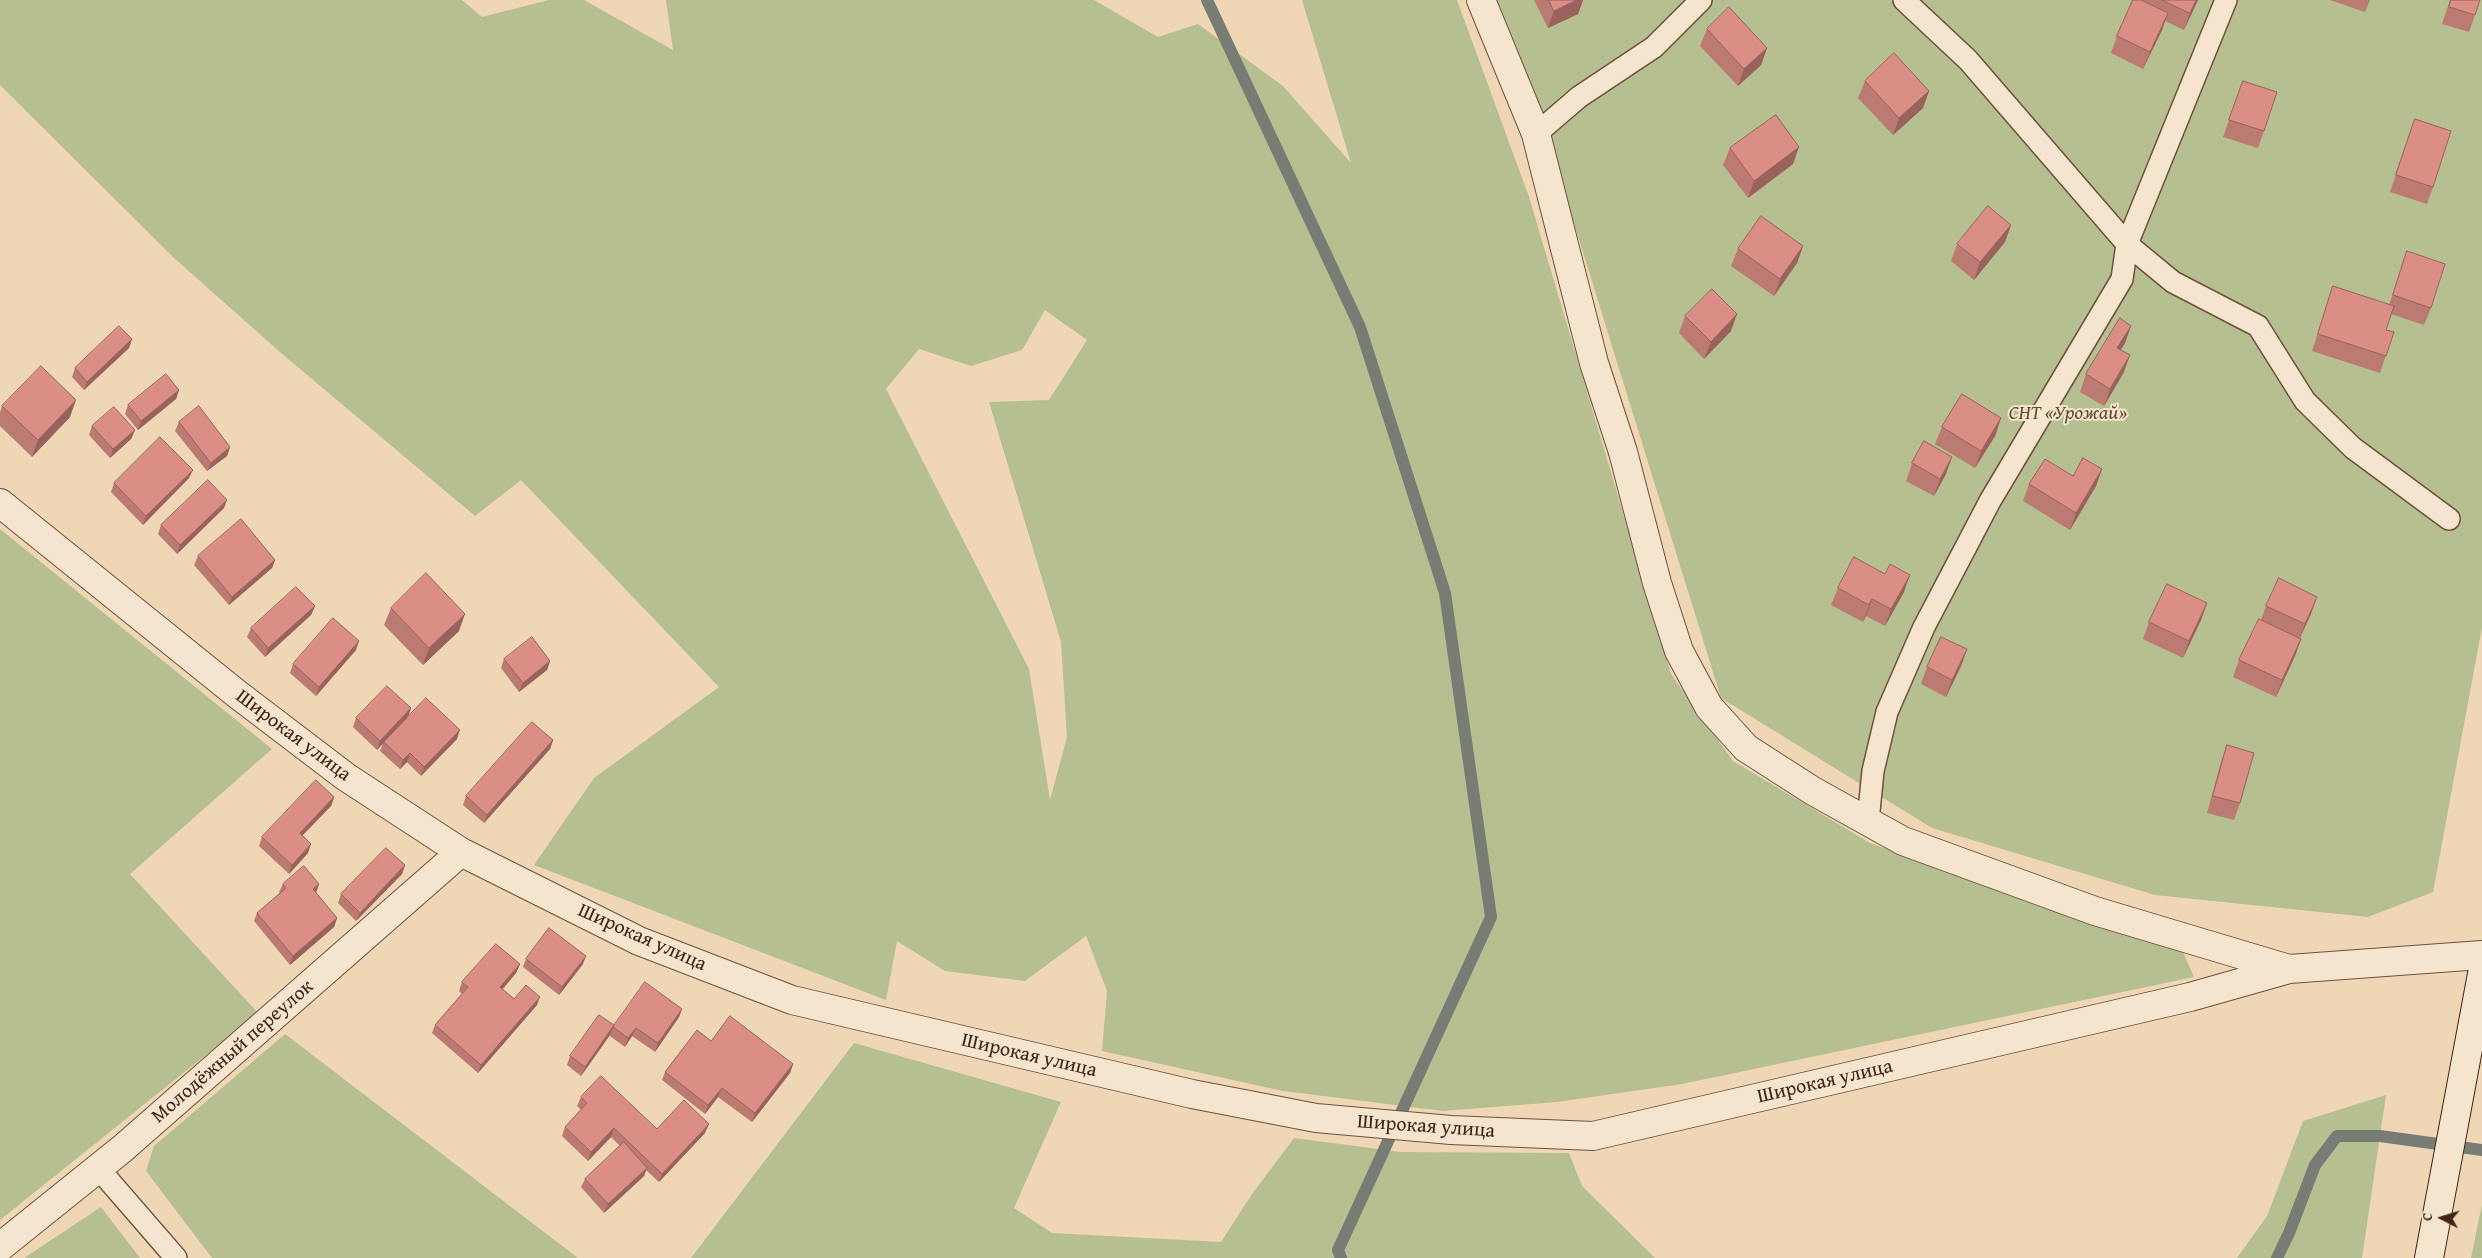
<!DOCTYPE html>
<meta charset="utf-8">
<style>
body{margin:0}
#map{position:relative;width:2482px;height:1258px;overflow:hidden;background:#efd7b5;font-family:"Gentium Book Plus",serif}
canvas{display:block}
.north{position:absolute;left:2417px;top:1193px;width:50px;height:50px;-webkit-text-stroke:4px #f5e5cf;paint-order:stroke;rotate:275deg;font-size:14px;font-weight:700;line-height:20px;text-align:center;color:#432316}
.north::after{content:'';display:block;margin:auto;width:18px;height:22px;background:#432316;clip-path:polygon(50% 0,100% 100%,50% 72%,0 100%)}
</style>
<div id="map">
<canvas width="2482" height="1258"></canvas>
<div class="north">С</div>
</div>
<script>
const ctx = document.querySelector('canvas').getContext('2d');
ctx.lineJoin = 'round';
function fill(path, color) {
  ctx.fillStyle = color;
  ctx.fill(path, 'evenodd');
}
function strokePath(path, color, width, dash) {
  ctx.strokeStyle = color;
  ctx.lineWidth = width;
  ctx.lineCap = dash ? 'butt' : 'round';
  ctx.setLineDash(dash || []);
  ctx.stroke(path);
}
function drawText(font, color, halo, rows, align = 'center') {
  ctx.font = font + ' "Gentium Book Plus",serif';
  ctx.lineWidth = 4;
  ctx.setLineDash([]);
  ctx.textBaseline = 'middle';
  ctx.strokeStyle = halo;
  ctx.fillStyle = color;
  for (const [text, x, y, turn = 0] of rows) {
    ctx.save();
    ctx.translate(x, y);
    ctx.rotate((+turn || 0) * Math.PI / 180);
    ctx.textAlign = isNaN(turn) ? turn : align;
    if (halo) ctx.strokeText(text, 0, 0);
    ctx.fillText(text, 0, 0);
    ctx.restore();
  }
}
const green = new Path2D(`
 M0,0H462L482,17L549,0H584L673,50L666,0H1094L1158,37L1198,24L1283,86L1351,163L1302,0H1457L1529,197L1671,674L1733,761L1870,843L1988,885L2176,936L2194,977L1682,1084L1557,1102L1443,1111L1283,1091L1102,1051L1107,991L1086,936L1025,981L945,971L897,941L886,1000L534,865L594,778L719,687L521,480L475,516L281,353L174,258L0,85ZM1045,310L1087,340L1049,400L989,402L1061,642L1067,737L1050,800L1029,669L886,389L919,349L971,366L1022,350Z
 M1495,0H2482V627L2433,892L2368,917L2155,895L1932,828L1721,698L1543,123Z
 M0,529L272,749L130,874L258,1013L0,1220Z
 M285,1034L578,1258H212L146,1171L154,1146Z
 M854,1043L1061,1102L1014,1208L1052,1233L1221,1242L1252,1194L1294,1138L1401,1152L1569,1153L1582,1186L1655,1258H691Z
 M2386,1095L2362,1258H2237L2267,1216L2303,1121Z
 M2482,1204V1258H2471Z
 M101,1207L140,1258H24Z`);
const stream = new Path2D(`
 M1207,0L1360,327L1445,593L1491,917L1338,1250L1341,1258
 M2277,1258L2289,1233L2315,1165L2337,1136H2380L2482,1150`);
const lane = new Path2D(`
 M1904,0L1968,60L2127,244L2173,282L2258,326L2305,401L2353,448L2449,519
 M1536,134L1579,97L1654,47L1701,0
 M1868,821L1873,771L1887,712L1924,627L1990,501L2122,279L2127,244L2226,0
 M98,1168L176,1258`);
const street = new Path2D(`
 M1481,0L1536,134L1594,363L1623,452L1657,583L1679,651L1709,707L1746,748L1813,791L1903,841L2095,911L2289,969
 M0,503L237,694L346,777L461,852L639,941L792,1000L1192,1094L1316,1118L1451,1130L1593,1136L2190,997L2289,969L2482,955
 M0,1247L122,1149L461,852`);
const secondary = new Path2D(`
 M2429,1258L2482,974`);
const wall = new Path2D(`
 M1534,0H1583L1578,14L1548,28Z
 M2133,0H2198L2184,30L2165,21L2162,30L2143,69L2111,53L2117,36Z
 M2330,0H2370L2365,12Z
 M2450,0H2480L2469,32L2442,24Z
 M1707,29L1767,48L1761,65L1738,86L1700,46Z
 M1865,81L1929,91L1923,108L1893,135L1858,98Z
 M2243,81L2264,131L2258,148L2223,137Z
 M2415,119L2433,187L2427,204L2390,192Z
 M1730,148L1793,164L1748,198L1723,165Z
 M2011,225L2005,242L1974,280L1951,261L1957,244Z
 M1803,246L1797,263L1774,296L1731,266L1738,249Z
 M2407,251L2431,308L2424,325L2391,314L2386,330L2394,332L2380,373L2312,351L2333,286L2389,305Z
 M1685,316L1731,331L1704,359L1679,333Z
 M2131,326L2125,343L2121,350L2124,372L2104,406L2080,392L2086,374Z
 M132,339L129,348L84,390L72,377L75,368Z
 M179,390L176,399L138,430L125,414L128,405Z
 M2,406L70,417L32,457L0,426V412Z
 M2001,418L1995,436L1975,468L1935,444L1942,427Z
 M179,422L230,447L227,456L207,471L175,431Z
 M92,426L135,430L131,439L110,458L89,435Z
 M1912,463L1946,474L1934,496L1906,481Z
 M2102,469L2096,486L2070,530L2023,501L2029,484Z
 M189,478L143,525L111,492L114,483Z
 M224,508L177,554L158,534L161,525Z
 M198,556L275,560L272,568L229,605L194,565Z
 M1885,574L1904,592L1885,626L1866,616L1863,622L1831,605L1838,588Z
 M2207,603L2201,620L2183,658L2143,639L2149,622Z
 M315,606L311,615L265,657L247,637L251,628Z
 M2266,606L2311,614L2300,638L2301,639L2295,656L2276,697L2233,677L2239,660L2261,620Z
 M391,608L459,631L423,665L384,625Z
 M1967,649L1961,666L1946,697L1921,684L1927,667Z
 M356,650L316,696L290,673L293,664Z
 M504,659L550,661L547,670L519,692L501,668Z
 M411,708L408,717L457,739L421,776L407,762L400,769L380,751L383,743L377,750L353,727L356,718Z
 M553,740L550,749L484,823L463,805L466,796Z
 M2227,745L2240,803L2234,820L2207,813L2221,762Z
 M334,797L331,806L302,836L308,853L289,874L259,846L262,837Z
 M405,865L402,874L356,921L338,903L341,894Z
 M283,884H319L316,893L337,918L334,927L290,965L254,921L257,913L280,893L279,892Z
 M526,959L583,964L559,995L523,967Z
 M520,964L516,973L503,989L514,999L537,1005L478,1073L432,1033L435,1025L462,994L459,991L462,982Z
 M682,1009L679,1017L655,1052L632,1036L625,1047L610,1036V1035L581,1076L567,1065L570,1056L614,1025Z
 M711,1041L793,1064L790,1073L752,1122L718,1097L705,1114L662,1080L665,1072Z
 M581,1097L657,1129L705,1133L659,1182L646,1170L644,1176L604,1213L581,1187L585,1179L620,1146L611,1137L588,1161L562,1136L565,1127L581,1110L577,1106Z`);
const shadedWall = new Path2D(`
 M1577,0H1583L1578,14L1548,28L1554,11Z
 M2196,0H2198L2184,30L2190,13Z
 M2168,13L2162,30L2143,69L2150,52Z
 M1767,48L1761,65L1738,86L1744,69Z
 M1929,91L1923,108L1893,135L1899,118Z
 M1799,147L1793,164L1748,198L1754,181Z
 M2011,225L2005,242L1974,280L1980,262Z
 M1803,246L1797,263L1774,296L1780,279Z
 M1737,314L1731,331L1704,359L1711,342Z
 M2131,326L2125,343L2111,365L2117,348Z
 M132,339L129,348L84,390L87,382Z
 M2130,355L2124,372L2104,406L2110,389Z
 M179,390L176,399L138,430L141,421Z
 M76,400L70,417L32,457L38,440Z
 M2001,418L1995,436L1975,468L1981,451Z
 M135,430L131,439L110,458L113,449Z
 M230,447L227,456L207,471L211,463Z
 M1952,457L1946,474L1934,496L1940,479Z
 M2102,469L2096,486L2070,530L2076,513Z
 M193,470L189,478L143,525L146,516Z
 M227,500L224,508L177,554L180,545Z
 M275,560L272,568L229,605L232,597Z
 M1910,575L1904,592L1885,626L1891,609Z
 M2317,597L2311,614L2298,641L2305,624Z
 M1872,599L1866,616L1863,622L1869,605Z
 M2207,603L2201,620L2183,658L2189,641Z
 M315,606L311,615L265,657L268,648Z
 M465,614L459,631L423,665L429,648Z
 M2301,639L2295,656L2276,697L2282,680Z
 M359,641L356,650L316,696L319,687Z
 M1967,649L1961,666L1946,697L1952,680Z
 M550,661L547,670L519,692L523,683Z
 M411,708L408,717L377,750L380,741Z
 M460,730L457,739L421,776L424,767Z
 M553,740L550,749L484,823L487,815Z
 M410,753L407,762L400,769L403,760Z
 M334,797L331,806L296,842L300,833Z
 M311,844L308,853L289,874L292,865Z
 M405,865L402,874L356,921L360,913Z
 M319,884L316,893L313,889Z
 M337,918L334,927L290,965L293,956Z
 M586,956L583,964L559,995L562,987Z
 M520,964L516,973L497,995L500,987Z
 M540,997L537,1005L478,1073L481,1065Z
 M682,1009L679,1017L655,1052L658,1043Z
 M614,1025L610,1035L581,1076L585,1067Z
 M636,1028L632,1036L625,1047L628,1038Z
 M793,1064L790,1073L752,1122L755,1113Z
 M722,1088L718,1097L705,1114L708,1105Z
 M709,1124L705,1133L659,1182L662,1174Z
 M614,1128L611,1137L588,1161L591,1152Z
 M647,1168L644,1176L604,1213L608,1204Z`);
const building = new Path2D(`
 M1549,0H1577L1554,11Z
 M2133,0H2141L2168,13L2150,52L2117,36Z
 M2162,0H2196L2190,13Z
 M2451,0H2480L2475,15L2449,7Z
 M1729,7L1767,48L1744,69L1707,29Z
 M1894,53L1929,91L1899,118L1865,81Z
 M2243,81L2277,92L2264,131L2229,120Z
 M1776,115L1799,147L1754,181L1730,148Z
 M2415,119L2451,131L2433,187L2396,175Z
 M1988,206L2011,225L1980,262L1957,244Z
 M1761,216L1803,246L1780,279L1738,249Z
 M2407,251L2445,264L2431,308L2393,295Z
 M2333,286L2394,306L2386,330L2394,332L2386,356L2318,334Z
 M1712,289L1737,314L1711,342L1685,316Z
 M2120,318L2131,326L2117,348L2130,355L2110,389L2086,374Z
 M119,326L132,339L87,382L75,368Z
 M41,366L76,400L38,440L2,406Z
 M166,374L179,390L141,421L128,405Z
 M1962,394L2001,418L1981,451L1942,427Z
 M199,406L230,447L211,463L179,422Z
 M114,407L135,430L113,449L92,426Z
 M160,437L193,470L146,516L114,483Z
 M1924,441L1952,457L1940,479L1912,463Z
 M2083,458L2102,469L2076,513L2029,484L2045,459L2073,476Z
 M208,480L227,500L180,545L161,525Z
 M241,519L275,560L232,597L198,556Z
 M1854,557L1885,574L1890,564L1910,575L1891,609L1872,599L1869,605L1838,588Z
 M426,573L465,614L429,648L391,608Z
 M2279,578L2317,597L2305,624L2266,606Z
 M2167,584L2207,603L2189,641L2149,622Z
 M296,587L315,606L268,648L251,628Z
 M333,618L359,641L319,687L293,664Z
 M2259,619L2301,639L2282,680L2239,660Z
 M532,637L550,661L523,683L504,659Z
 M1941,637L1967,649L1952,680L1927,667Z
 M387,686L411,708L380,741L356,718Z
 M426,698L460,730L424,767L410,753L403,760L384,742Z
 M532,722L553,740L487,815L466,796Z
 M2227,745L2254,753L2240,803L2213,796Z
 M316,780L334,797L300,833L311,844L292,865L262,837Z
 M386,848L405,865L360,913L341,894Z
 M304,866L319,884L313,889L337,918L293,956L257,913L286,888L283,884Z
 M549,928L586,956L562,987L526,959Z
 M496,944L520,964L500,987L514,999L526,985L540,997L481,1065L435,1025L468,987L462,982Z
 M645,982L682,1009L658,1043L636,1028L628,1038L613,1027Z
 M599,1015L614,1025L585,1067L570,1056Z
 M730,1016L793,1064L755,1113L722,1088L708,1105L665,1072L697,1030L711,1041Z
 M601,1076L657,1129L684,1100L709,1124L662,1174L614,1128L591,1152L565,1127L587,1103L581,1097Z
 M624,1142L647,1168L608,1204L585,1179Z`);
const parkNames = [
 ["СНТ «Урожай»",2068,414]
];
const streetNames = [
 ["Широкая улица",293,736,37],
 ["Широкая улица",642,938,24],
 ["Молодёжный переулок",233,1052,-41],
 ["Широкая улица",1029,1056,13],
 ["Широкая улица",1825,1082,-13],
 ["Широкая улица",1426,1127,4]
];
fill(green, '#b6bf8f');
strokePath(stream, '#777d74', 12);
strokePath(lane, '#6e503e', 24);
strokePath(street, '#6e503e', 30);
strokePath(secondary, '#432316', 30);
strokePath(lane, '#f5e5cf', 21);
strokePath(street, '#f5e5cf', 28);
strokePath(secondary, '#f5e5cf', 28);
fill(wall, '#bb7a72');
fill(shadedWall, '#99635d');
fill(building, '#da8e85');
strokePath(building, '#99635d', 1);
drawText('italic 20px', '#604a34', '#f5e5cf', parkNames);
drawText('20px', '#432316', '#f5e5cf', streetNames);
</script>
